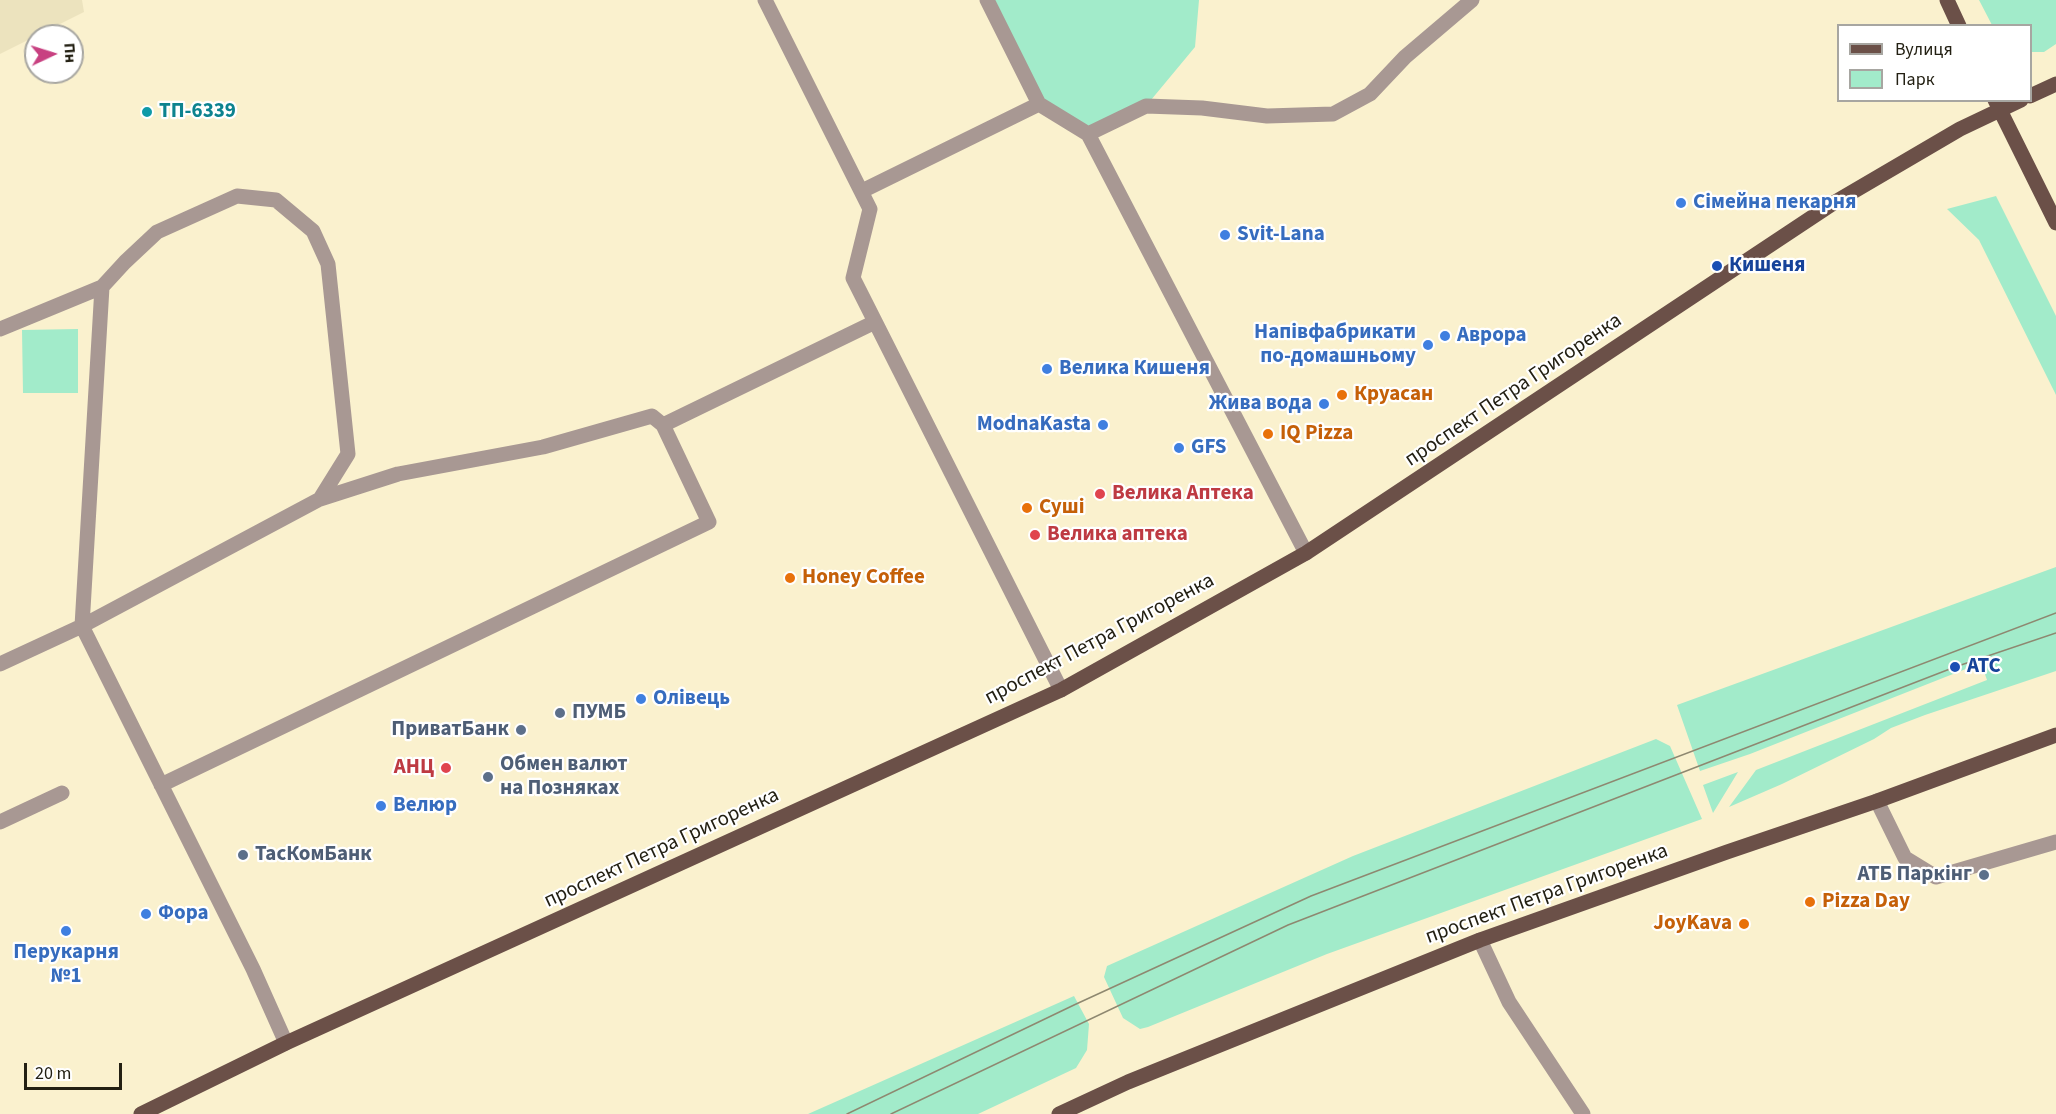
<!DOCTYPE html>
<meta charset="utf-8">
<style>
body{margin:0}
#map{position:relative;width:2056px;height:1114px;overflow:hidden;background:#faf1ce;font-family:"Source Sans 3",sans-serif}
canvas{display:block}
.legend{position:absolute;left:1837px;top:24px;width:195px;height:78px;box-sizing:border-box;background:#fff;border:2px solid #a7a6a1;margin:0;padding:8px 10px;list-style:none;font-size:18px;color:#232013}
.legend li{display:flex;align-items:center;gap:12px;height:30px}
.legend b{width:30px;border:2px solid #a7a6a1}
.north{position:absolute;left:24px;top:24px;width:60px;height:60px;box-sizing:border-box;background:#fff;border:2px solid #a7a6a1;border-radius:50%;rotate:86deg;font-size:16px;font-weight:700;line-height:24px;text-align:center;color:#232013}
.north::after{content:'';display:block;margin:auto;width:21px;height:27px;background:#c84181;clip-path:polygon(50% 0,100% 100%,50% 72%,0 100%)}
.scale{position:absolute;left:24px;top:1063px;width:98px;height:27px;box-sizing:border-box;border:3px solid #232013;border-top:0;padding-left:8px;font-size:18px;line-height:21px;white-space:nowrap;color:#232013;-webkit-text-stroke:4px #fff;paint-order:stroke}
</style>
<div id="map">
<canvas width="2056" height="1114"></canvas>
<ul class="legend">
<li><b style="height:8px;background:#6b5048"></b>Вулиця</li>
<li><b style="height:16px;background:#a2ebca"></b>Парк</li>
</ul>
<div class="north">Пн</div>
<div class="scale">20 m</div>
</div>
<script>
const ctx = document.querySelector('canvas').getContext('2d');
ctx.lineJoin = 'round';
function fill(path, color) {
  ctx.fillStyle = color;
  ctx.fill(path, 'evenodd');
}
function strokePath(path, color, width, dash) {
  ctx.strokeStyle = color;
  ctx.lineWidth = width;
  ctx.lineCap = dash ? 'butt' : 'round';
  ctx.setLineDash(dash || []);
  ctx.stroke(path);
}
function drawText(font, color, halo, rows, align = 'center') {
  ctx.font = font + ' "Source Sans 3",sans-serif';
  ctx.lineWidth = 4.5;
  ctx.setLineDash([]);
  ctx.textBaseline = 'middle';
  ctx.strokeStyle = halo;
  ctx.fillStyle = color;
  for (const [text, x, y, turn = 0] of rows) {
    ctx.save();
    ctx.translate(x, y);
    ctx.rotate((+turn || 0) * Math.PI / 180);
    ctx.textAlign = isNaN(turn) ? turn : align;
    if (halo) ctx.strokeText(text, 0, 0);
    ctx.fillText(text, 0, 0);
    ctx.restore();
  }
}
const green = new Path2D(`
 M987,0H1199L1195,47L1146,106L1088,134L1039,104Z
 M1979,0H2056V44L2044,52H2031L2030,26L1992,25Z
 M1996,196L2056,316V395L1979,240L1947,209Z
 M78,329V393H23L22,330Z
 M2056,567V671L1925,715L1891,728L1874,739L1782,784L1729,807L1756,770L1987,680L1981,663L1750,754L1700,771L1677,705Z
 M1656,739L1670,746L1702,819L1327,954L1148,1027L1140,1029L1123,1018L1104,977L1107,966L1353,856Z
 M1738,772L1713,813L1703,785Z
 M1074,996L1089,1024L1087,1050L1076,1068L978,1114H808Z`);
const sand = new Path2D(`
 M0,0H82L84,12L0,54Z`);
const minor = new Path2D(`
 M765,0L870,209L853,278L1061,690
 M987,0L1039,104
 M1088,134L1146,106L1202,108L1267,116L1333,114L1370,94L1405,57L1472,0
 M862,191L1039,104L1088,134L1306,553
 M102,287L82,626L253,969L286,1043
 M0,329L102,287L125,262L157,232L237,196L276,200L313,231L328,264L348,454L320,499L82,626L0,664
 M320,499L398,474L543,447L652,416L663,425
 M161,785L709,522L663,425L875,322
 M1877,801L1905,858L1936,877L2056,842
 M0,822L62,793
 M1480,940L1509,1002L1583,1114`);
const major = new Path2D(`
 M1947,0L1959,26
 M2030,96L2056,84
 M1995,100L2056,223
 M141,1114L286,1043L1061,690L1306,553L1832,204L1960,129L2021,100
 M1059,1114L1128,1082L1480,940L1727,852L1877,801L2056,735`);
const tram = new Path2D(`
 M847,1114L1074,1005L1311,896L2056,613
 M891,1114L1288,925L1955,667L2056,633`);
const markers = [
 [147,112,6,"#0f9aa8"],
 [1681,203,6,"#3f7fe0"],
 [1225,235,6,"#3f7fe0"],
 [1717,266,6,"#1a4fb4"],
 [1445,336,6,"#3f7fe0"],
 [1428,345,6,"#3f7fe0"],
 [1047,369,6,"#3f7fe0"],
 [1342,395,6,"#e8710a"],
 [1324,404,6,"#3f7fe0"],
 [1103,425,6,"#3f7fe0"],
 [1268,434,6,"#e8710a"],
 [1179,448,6,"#3f7fe0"],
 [1100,494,6,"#e0444e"],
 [1027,508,6,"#e8710a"],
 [1035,535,6,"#e0444e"],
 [790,578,6,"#e8710a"],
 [1955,667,6,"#1a4fb4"],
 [641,699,6,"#3f7fe0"],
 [560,713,6,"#5c6f8a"],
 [521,730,6,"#5c6f8a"],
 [446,768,6,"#e0444e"],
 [488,777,6,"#5c6f8a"],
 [381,806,6,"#3f7fe0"],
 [243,855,6,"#5c6f8a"],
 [1984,875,6,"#5c6f8a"],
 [1810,902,6,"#e8710a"],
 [146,914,6,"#3f7fe0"],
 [1744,924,6,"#e8710a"],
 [66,931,6,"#3f7fe0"]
];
const cultureNames = [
 ["ТП-6339",159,112]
];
const shopNames = [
 ["Сімейна пекарня",1693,203],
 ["Svit-Lana",1237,235],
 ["Напівфабрикати",1416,333,"right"],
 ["по-домашньому",1416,357,"right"],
 ["Аврора",1457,336],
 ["Велика Кишеня",1059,369],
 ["Жива вода",1312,404,"right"],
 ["ModnaKasta",1091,425,"right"],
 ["GFS",1191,448],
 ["Олівець",653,699],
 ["Велюр",393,806],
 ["Фора",158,914],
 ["Перукарня",66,953,"center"],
 ["№1",66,977,"center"]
];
const transitNames = [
 ["Кишеня",1729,266],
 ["АТС",1967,667]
];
const streetNames = [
 ["проспект Петра Григоренка",1514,391,-34],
 ["проспект Петра Григоренка",1100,640,-28],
 ["проспект Петра Григоренка",662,849,-25],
 ["проспект Петра Григоренка",1547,895,-20]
];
const foodNames = [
 ["Круасан",1354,395],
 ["IQ Pizza",1280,434],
 ["Суші",1039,508],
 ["Honey Coffee",802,578],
 ["Pizza Day",1822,902],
 ["JoyKava",1732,924,"right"]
];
const healthNames = [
 ["Велика Аптека",1112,494],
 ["Велика аптека",1047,535],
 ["АНЦ",434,768,"right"]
];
const serviceNames = [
 ["ПУМБ",572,713],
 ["ПриватБанк",509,730,"right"],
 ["Обмен валют",500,765],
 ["на Позняках",500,789],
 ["ТасКомБанк",255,855],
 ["АТБ Паркінг",1972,875,"right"]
];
fill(green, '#a2ebca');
fill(sand, '#ece3be');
strokePath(minor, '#a89893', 15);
strokePath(major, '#6b5048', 15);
strokePath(tram, '#8e8870', 1.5);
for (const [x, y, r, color] of markers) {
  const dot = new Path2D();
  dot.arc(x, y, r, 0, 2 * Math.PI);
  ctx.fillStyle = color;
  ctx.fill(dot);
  strokePath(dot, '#fff', 2);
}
drawText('bold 21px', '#0d838f', '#fff', cultureNames, 'left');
drawText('bold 21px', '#366cbe', '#fff', shopNames, 'left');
drawText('bold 21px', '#164399', '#fff', transitNames, 'left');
drawText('21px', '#232013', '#fff', streetNames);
drawText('bold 21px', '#c56008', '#fff', foodNames, 'left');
drawText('bold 21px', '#be3a42', '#fff', healthNames, 'left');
drawText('bold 21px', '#4e5e75', '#fff', serviceNames, 'left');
</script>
